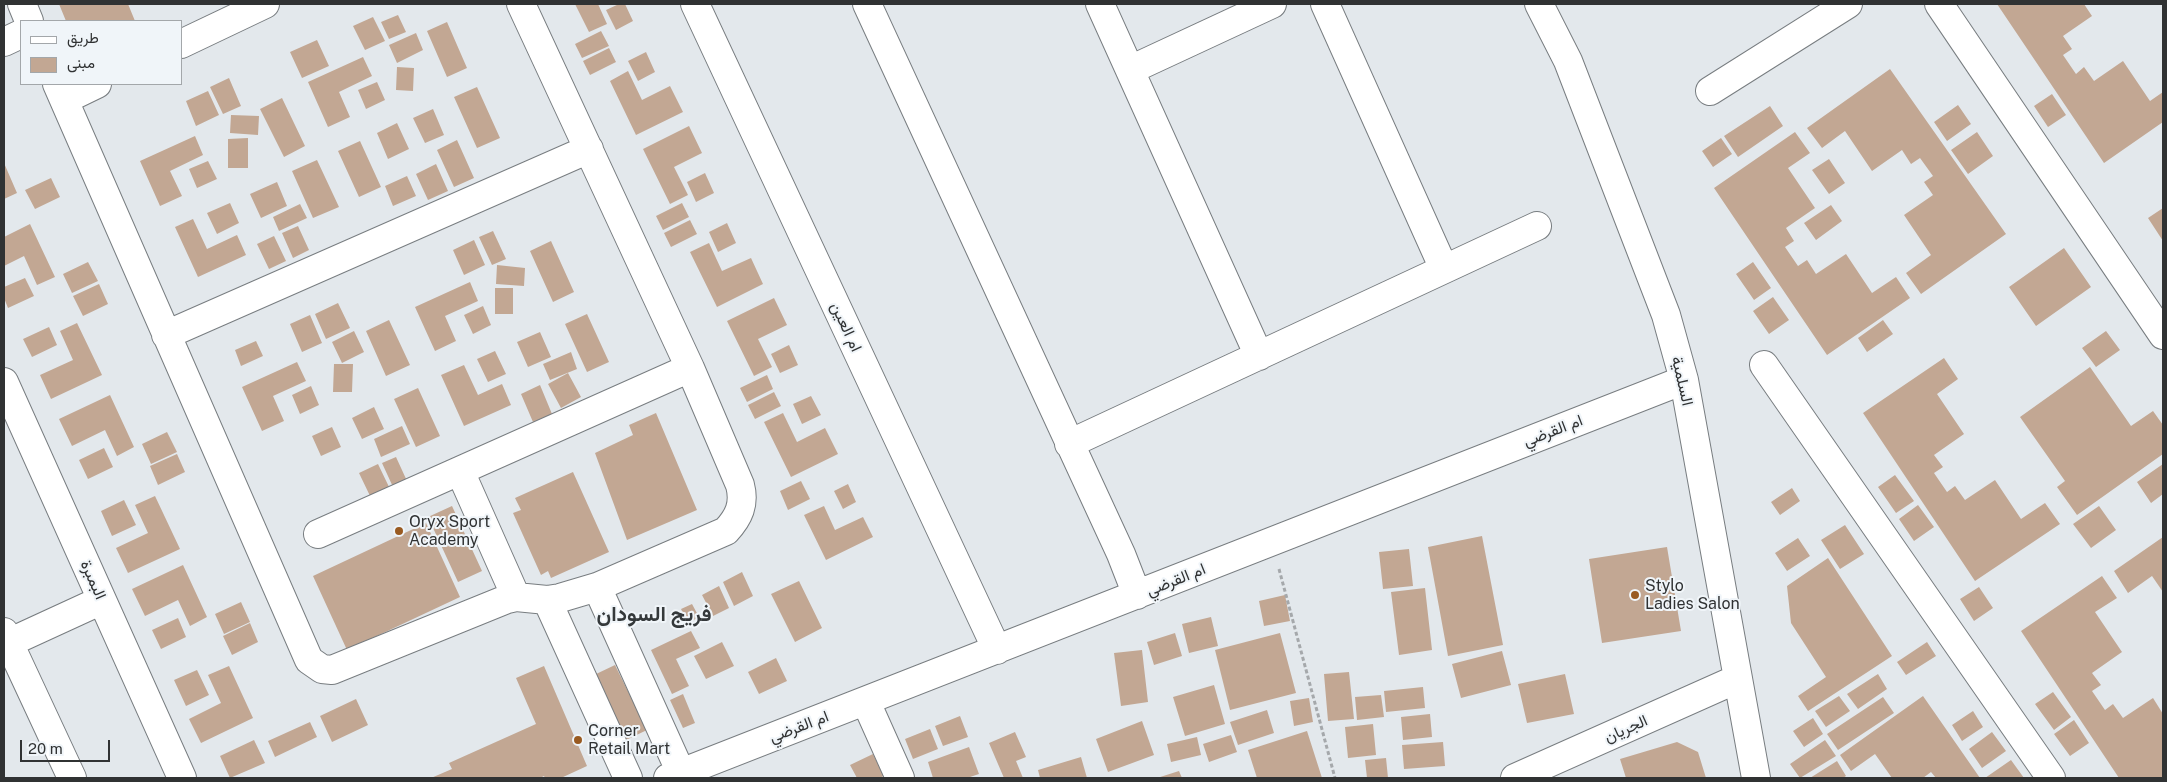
<!DOCTYPE html>
<meta charset="utf-8">
<style>
body{margin:0}
#map{position:relative;width:2167px;height:782px;overflow:hidden;background:#e3e8ec;font-family:"Public Sans",Vazirmatn,sans-serif}
canvas{display:block}
.frame{position:absolute;inset:0;border:5px solid #303233;pointer-events:none}
.legend{position:absolute;left:20px;top:20px;width:162px;height:65px;box-sizing:border-box;background:#f0f5f9;border:1px solid #a3a7aa;margin:0;padding:6px 9px;list-style:none;font-size:15px;color:#303233}
.legend li{display:flex;align-items:center;gap:10px;height:25px}
.legend b{width:25px;border:1px solid #a3a7aa}
.scale{position:absolute;left:20px;top:740px;width:90px;height:22px;box-sizing:border-box;border:2px solid #303233;border-top:0;padding-left:6px;font-size:15px;line-height:18px;white-space:nowrap;color:#303233;-webkit-text-stroke:4px #f0f5f9;paint-order:stroke}
</style>
<div id="map">
<canvas width="2167" height="782"></canvas>
<div class="frame"></div>
<ul class="legend">
<li><b style="height:6px;background:#fff"></b>طريق</li>
<li><b style="height:14px;background:#c2a793"></b>مبنى</li>
</ul>
<div class="scale">20 m</div>
</div>
<script>
const ctx = document.querySelector('canvas').getContext('2d');
ctx.lineJoin = 'round';
function fill(path, color) {
  ctx.fillStyle = color;
  ctx.fill(path, 'evenodd');
}
function strokePath(path, color, width, dash) {
  ctx.strokeStyle = color;
  ctx.lineWidth = width;
  ctx.lineCap = dash ? 'butt' : 'round';
  ctx.setLineDash(dash || []);
  ctx.stroke(path);
}
function drawText(font, color, halo, rows, align = 'center') {
  ctx.font = font + ' "Public Sans",Vazirmatn,sans-serif';
  ctx.lineWidth = 4;
  ctx.setLineDash([]);
  ctx.textBaseline = 'middle';
  ctx.strokeStyle = halo;
  ctx.fillStyle = color;
  for (const [text, x, y, turn = 0] of rows) {
    ctx.save();
    ctx.translate(x, y);
    ctx.rotate((+turn || 0) * Math.PI / 180);
    ctx.textAlign = isNaN(turn) ? turn : align;
    if (halo) ctx.strokeText(text, 0, 0);
    ctx.fillText(text, 0, 0);
    ctx.restore();
  }
}
const building = new Path2D(`
 M59,4H128L135,21H66Z
 M575,4H598L607,24L589,32Z
 M619,4H625L633,21L616,30L606,10Z
 M1997,4H2084L2092,16L2063,36L2072,49L2063,55L2076,74L2084,67L2094,81L2123,61L2150,101L2163,92V122L2104,163Z
 M398,15L406,32L389,39L381,22Z
 M373,17L385,41L365,50L353,26Z
 M447,22L467,68L447,77L427,31Z
 M601,31L609,46L582,58L575,44Z
 M416,33L423,50L397,63L389,45Z
 M317,40L329,66L302,78L290,52Z
 M609,48L616,62L590,75L583,61Z
 M646,52L655,72L638,81L628,61Z
 M363,57L372,76L339,92L350,117L328,127L308,82Z
 M397,67L414,68L413,91L396,90Z
 M1890,69L2006,234L1921,294L1906,273L1931,255L1904,215L1933,195L1924,182L1933,176L1920,158L1911,164L1902,150L1872,171L1845,131L1822,148L1807,128Z
 M628,71L642,100L670,86L683,112L636,135L610,81Z
 M229,78L241,106L223,114L210,87Z
 M377,82L385,100L366,109L358,90Z
 M477,87L500,138L477,148L454,97Z
 M208,91L219,115L196,126L186,101Z
 M2052,94L2066,115L2048,127L2034,106Z
 M282,98L305,146L284,157L260,109Z
 M1958,105L1971,124L1947,141L1934,122Z
 M1770,106L1783,126L1738,157L1724,136Z
 M433,109L444,135L425,143L413,118Z
 M231,115L259,116L258,135L230,133Z
 M397,123L409,149L388,159L377,133Z
 M689,126L702,153L674,167L688,195L670,204L643,149Z
 M1795,132L1810,153L1788,168L1815,208L1786,228L1794,241L1785,247L1798,266L1807,260L1816,274L1846,254L1872,293L1896,277L1910,298L1827,355L1714,188Z
 M1977,132L1993,156L1968,174L1951,150Z
 M195,136L203,155L170,171L182,196L160,206L140,161Z
 M248,138V168H228V139Z
 M1721,138L1732,154L1713,167L1702,151Z
 M457,140L474,178L454,187L437,150Z
 M360,141L381,187L359,197L338,151Z
 M1829,159L1845,183L1829,194L1812,170Z
 M317,160L339,207L313,218L292,171Z
 M208,161L217,179L197,188L189,169Z
 M4,163L17,193L4,199Z
 M436,164L448,191L428,200L416,174Z
 M705,173L714,193L696,202L687,182Z
 M407,176L416,196L393,206L385,186Z
 M51,178L60,197L35,209L25,190Z
 M277,182L287,206L261,218L250,194Z
 M230,203L239,223L217,234L207,213Z
 M682,203L689,217L663,230L656,216Z
 M300,204L307,218L279,231L273,217Z
 M1831,205L1842,221L1816,240L1804,223Z
 M2163,208V241L2148,218Z
 M193,219L207,249L237,235L246,255L198,277L175,227Z
 M690,220L697,234L671,247L664,233Z
 M727,223L736,243L718,252L709,232Z
 M30,224L55,277L37,285L24,256L4,266V237Z
 M298,226L309,250L293,258L282,233Z
 M493,231L506,259L492,265L479,237Z
 M274,236L286,261L269,269L257,244Z
 M474,240L485,265L464,275L453,250Z
 M551,241L574,292L553,302L530,251Z
 M709,243L722,271L751,258L763,284L717,307L690,252Z
 M2064,248L2091,287L2036,326L2009,287Z
 M88,262L98,281L72,293L63,274Z
 M1753,262L1771,288L1754,300L1736,274Z
 M497,265L525,268L524,286L496,284Z
 M25,278L34,296L8,308L4,298V287Z
 M470,282L478,301L445,316L456,341L435,351L415,307Z
 M99,284L108,304L83,316L73,296Z
 M495,288H513V314H495Z
 M1773,297L1789,320L1769,334L1753,311Z
 M774,298L787,325L758,339L772,367L754,376L727,321Z
 M338,303L350,328L326,339L315,314Z
 M483,306L491,325L473,334L464,315Z
 M587,314L609,362L587,372L565,324Z
 M310,315L322,343L302,352L290,324Z
 M389,320L410,365L386,376L366,331Z
 M1883,320L1893,334L1867,352L1858,338Z
 M77,323L102,375L51,399L40,375L73,360L60,331Z
 M49,327L57,345L32,357L23,339Z
 M354,331L364,352L342,363L332,342Z
 M2106,331L2120,350L2096,367L2082,348Z
 M540,332L551,357L528,367L517,342Z
 M256,341L263,356L241,366L235,350Z
 M789,345L798,365L780,373L771,354Z
 M495,351L506,374L488,382L477,359Z
 M571,352L577,369L550,380L543,364Z
 M1944,358L1958,379L1937,394L1964,434L1934,455L1943,467L1934,473L1947,492L1955,486L1965,500L1995,480L2021,519L2045,503L2060,524L1975,581L1863,413Z
 M297,362L306,381L273,396L284,421L262,431L242,387Z
 M334,364H353L352,392H333Z
 M464,365L478,395L502,384L511,405L464,426L441,375Z
 M2090,367L2131,426L2153,411L2163,425V454L2077,515L2057,487L2065,481L2020,417Z
 M568,373L581,397L561,408L548,384Z
 M767,375L773,389L747,402L740,388Z
 M540,385L552,414L533,422L521,394Z
 M311,386L319,405L300,414L292,395Z
 M418,388L440,436L416,447L394,399Z
 M774,392L781,406L755,419L748,405Z
 M110,395L134,447L117,456L105,430L72,446L59,419Z
 M811,396L821,415L802,424L793,404Z
 M374,407L384,429L362,439L352,418Z
 M656,413L697,510L627,540L595,453L633,435L629,425Z
 M783,413L797,442L825,428L838,454L791,477L764,422Z
 M402,426L410,444L381,457L374,439Z
 M332,427L341,447L321,456L312,436Z
 M167,432L177,452L151,464L142,444Z
 M104,448L113,467L88,479L79,460Z
 M177,454L185,472L158,485L150,466Z
 M396,457L407,481L393,487L382,463Z
 M378,464L390,489L371,498L359,473Z
 M2163,464V494L2151,503L2137,482Z
 M573,472L609,552L551,578L548,571L541,575L513,513L521,510L515,498Z
 M1895,475L1914,501L1896,513L1878,487Z
 M801,481L810,499L788,510L780,491Z
 M848,484L856,502L843,509L834,491Z
 M1792,488L1800,501L1780,515L1771,502Z
 M155,496L180,549L128,573L116,548L148,533L135,505Z
 M124,500L136,525L112,536L101,511Z
 M1918,505L1934,527L1914,541L1899,519Z
 M452,506L482,571L458,582L428,517Z
 M824,506L835,530L863,517L873,537L826,560L804,515Z
 M2099,506L2116,530L2091,548L2073,524Z
 M426,523L460,597L347,650L313,576Z
 M1845,525L1864,554L1840,569L1821,540Z
 M1482,536L1503,645L1448,656L1428,547Z
 M2163,537V592L2152,576L2128,593L2114,571Z
 M1798,538L1810,556L1787,571L1775,553Z
 M1667,547L1681,631L1602,643L1589,559Z
 M1409,549L1413,586L1383,589L1379,552Z
 M1828,558L1892,656L1808,711L1798,696L1826,677L1791,623L1787,586Z
 M183,565L207,617L190,626L178,600L145,616L132,589Z
 M742,572L753,596L734,606L723,582Z
 M2102,576L2117,598L2095,612L2122,652L2092,673L2101,685L2092,691L2105,710L2113,704L2123,718L2153,698L2163,714V778H2119L2021,631Z
 M799,581L822,628L795,642L771,594Z
 M719,586L729,608L713,616L702,595Z
 M1979,587L1993,608L1974,621L1960,599Z
 M1425,588L1432,650L1399,655L1391,592Z
 M1285,595L1290,621L1264,626L1259,601Z
 M241,602L250,622L224,634L215,614Z
 M692,604L699,617L688,623L681,609Z
 M1211,617L1218,646L1189,653L1182,624Z
 M178,618L186,637L161,649L152,630Z
 M250,623L258,642L232,655L223,636Z
 M691,631L700,648L676,659L689,686L672,694L651,650Z
 M1175,633L1182,656L1154,665L1147,642Z
 M1280,633L1296,693L1230,710L1215,650Z
 M722,642L734,666L706,679L694,656Z
 M1927,642L1936,656L1906,675L1897,662Z
 M1142,650L1148,702L1121,706L1114,653Z
 M1502,651L1511,685L1461,698L1452,664Z
 M776,658L787,681L759,694L748,672Z
 M615,665L647,730L626,740L594,675Z
 M229,666L253,718L201,743L189,719L221,703L208,675Z
 M544,666L587,766L561,778H545L544,776L540,778H431L452,769L449,763L536,724L516,678Z
 M197,670L209,695L186,706L174,680Z
 M1349,672L1354,719L1328,721L1324,674Z
 M1565,674L1574,714L1527,723L1518,684Z
 M1878,674L1887,689L1858,709L1847,694Z
 M1214,685L1225,724L1185,736L1173,697Z
 M1423,687L1425,708L1386,712L1384,691Z
 M2053,692L2071,717L2054,730L2035,704Z
 M683,694L695,723L683,728L670,700Z
 M1381,695L1384,717L1357,720L1355,697Z
 M1839,696L1850,711L1826,727L1815,711Z
 M1923,696L1980,778H1936L1931,772L1923,778H1892L1875,754L1851,771L1840,755Z
 M1883,697L1894,713L1838,750L1827,734Z
 M1309,698L1313,722L1294,726L1290,701Z
 M356,699L368,725L332,742L320,716Z
 M1267,710L1274,733L1238,745L1230,722Z
 M1973,711L1983,727L1962,741L1952,725Z
 M1430,714L1432,737L1403,740L1401,717Z
 M960,716L968,737L943,746L935,726Z
 M1813,718L1823,734L1804,747L1793,731Z
 M2074,720L2089,743L2070,756L2054,734Z
 M1142,721L1154,755L1108,772L1096,739Z
 M310,722L317,737L275,757L268,741Z
 M1373,724L1376,755L1348,758L1345,727Z
 M930,729L938,749L913,759L905,739Z
 M1307,731L1322,778H1257L1248,750Z
 M1015,732L1026,757L1016,761L1023,778H1004L989,743Z
 M1992,732L2006,751L1982,768L1969,749Z
 M1231,735L1237,752L1209,762L1203,744Z
 M1197,737L1201,755L1171,762L1167,744Z
 M254,740L265,763L230,778L220,756Z
 M1825,740L1836,756L1800,778L1790,764Z
 M1443,742L1445,766L1404,769L1402,745Z
 M1677,742L1698,752L1706,778H1626L1620,759Z
 M969,747L979,774L967,778H933L928,762Z
 M873,754L884,776L879,778H857L850,765Z
 M1081,757L1087,778H1040L1038,770Z
 M1386,758L1388,778H1367L1365,760Z
 M2011,760L2024,778H1985Z
 M1837,761L1846,776L1843,778H1810Z
 M1179,771L1182,778H1157Z`);
const path = new Path2D(`
 M1279,569L1335,778`);
const minor = new Path2D(`
 M22,4L29,21
 M695,4L997,650
 M867,4L1121,554L1137,595
 M1100,4L1259,356
 M1325,4L1444,269
 M1539,4L1568,61L1666,315L1684,380L1756,778
 M1939,4L2163,335
 M4,42L21,34
 M181,44L265,4
 M1130,70L1272,4
 M57,84L309,660L322,669L332,670L507,599L516,597L547,600L560,598L597,587L726,531C739,517 745,504 740,485L690,368L521,4
 M1710,91L1848,4
 M64,100L97,84
 M166,335L589,149
 M1764,365L2051,778
 M4,382L182,778
 M1069,444L1537,226
 M460,471L516,597
 M318,534L690,368
 M597,587L681,773
 M547,600L628,778
 M4,632L72,778
 M4,645L102,600
 M866,702L900,778
 M668,778L1684,380
 M1515,778L1737,679`);
const markers = [
 [399,531,5,"#995a21"],
 [1635,595,5,"#995a21"],
 [578,740,5,"#995a21"]
];
const streetNames = [
 ["ام العين",846,327,65],
 ["السلمية",1682,381,77],
 ["ام القرضي",1553,431,-21],
 ["البمبرة",93,580,66],
 ["ام القرضي",1176,580,-22],
 ["ام القرضي",799,727,-21],
 ["الجريان",1626,729,-24]
];
const poiNames = [
 ["Oryx Sport",409,522],
 ["Academy",409,540],
 ["Stylo",1645,586],
 ["Ladies Salon",1645,604],
 ["Corner",588,731],
 ["Retail Mart",588,749]
];
const districtNames = [
 ["فريج السودان",654,615]
];
fill(building, '#c2a793');
strokePath(minor, '#787d80', 30);
strokePath(path, '#a5a8ab', 3, [4, 2.5]);
strokePath(minor, '#fff', 28);
for (const [x, y, r, color] of markers) {
  const dot = new Path2D();
  dot.arc(x, y, r, 0, 2 * Math.PI);
  ctx.fillStyle = color;
  ctx.fill(dot);
  strokePath(dot, '#f0f5f9', 2);
}
drawText('16px', '#303233', '#f0f5f9', streetNames);
drawText('16px', '#303233', '#f0f5f9', poiNames, 'left');
drawText('bold 21px', '#35393b', '#f0f5f9', districtNames);
</script>
